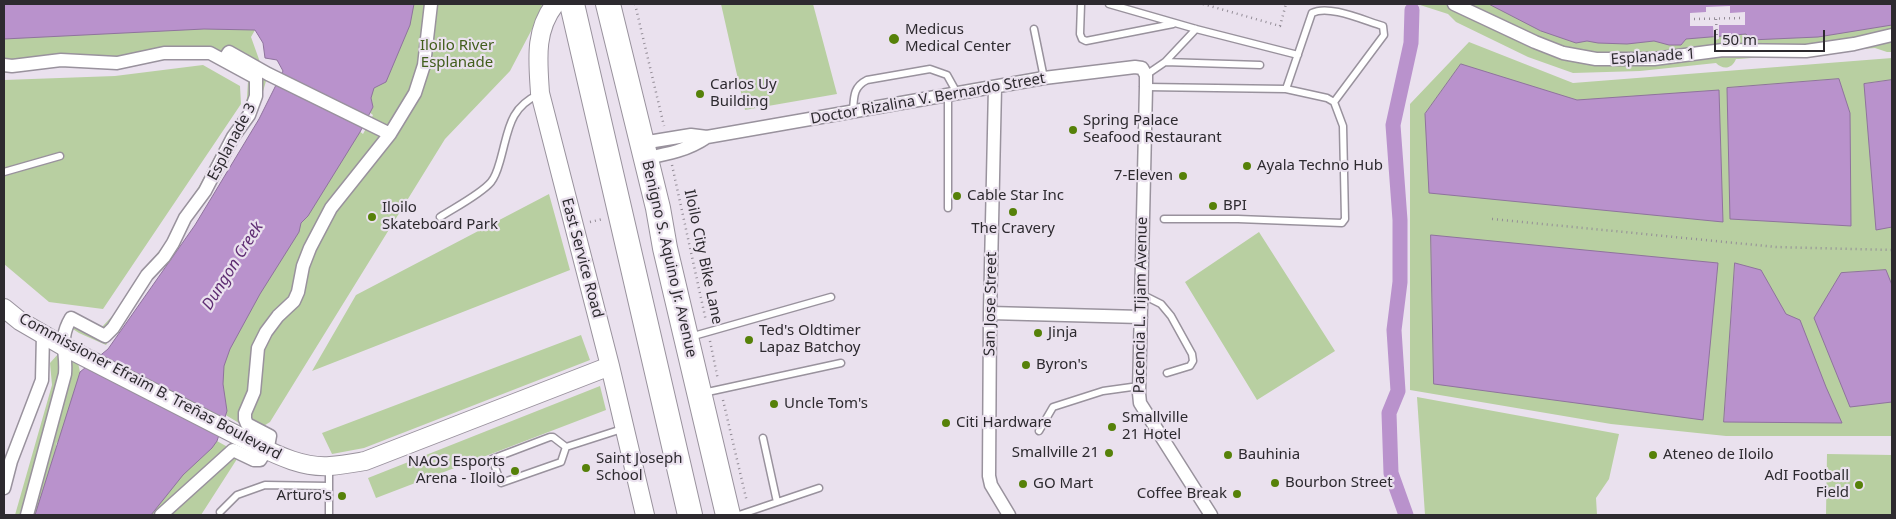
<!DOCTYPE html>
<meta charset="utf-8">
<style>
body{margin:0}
#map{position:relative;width:1896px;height:519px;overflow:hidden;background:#eae1ee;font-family:"Noto Sans",sans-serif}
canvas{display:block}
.frame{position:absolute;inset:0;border:5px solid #2d2a2f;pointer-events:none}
.scale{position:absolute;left:1714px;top:30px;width:111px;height:22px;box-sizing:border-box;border:2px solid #2d2a2f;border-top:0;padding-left:6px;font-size:15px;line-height:18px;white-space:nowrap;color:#2d2a2f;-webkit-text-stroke:4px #eae1ee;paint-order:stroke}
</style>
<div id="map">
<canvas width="1896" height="519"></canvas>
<div class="frame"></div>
<div class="scale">50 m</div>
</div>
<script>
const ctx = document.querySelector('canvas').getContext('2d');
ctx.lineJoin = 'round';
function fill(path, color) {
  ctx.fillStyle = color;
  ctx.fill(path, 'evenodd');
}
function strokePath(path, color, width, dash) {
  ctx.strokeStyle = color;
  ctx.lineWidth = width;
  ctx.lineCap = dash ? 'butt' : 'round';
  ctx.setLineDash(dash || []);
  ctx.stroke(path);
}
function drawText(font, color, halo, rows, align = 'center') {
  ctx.font = font + ' "Noto Sans",sans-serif';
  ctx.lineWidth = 4.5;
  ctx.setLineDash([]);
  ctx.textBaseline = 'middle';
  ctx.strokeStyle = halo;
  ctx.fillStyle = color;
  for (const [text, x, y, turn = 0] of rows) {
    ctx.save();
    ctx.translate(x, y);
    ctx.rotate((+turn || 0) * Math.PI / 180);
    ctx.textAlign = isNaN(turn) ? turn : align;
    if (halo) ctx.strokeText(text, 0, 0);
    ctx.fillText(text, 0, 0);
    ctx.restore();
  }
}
const green = new Path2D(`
 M45,4L255,30L251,37L261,65L270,67L256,116L242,136L210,194L192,220L177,248L143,291L106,345L79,333L62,322L70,311L85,321L102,327L116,312L137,279L167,241L181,213L198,188L226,135L243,112L247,98L248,81L208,59L164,60L118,69L61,67L4,73V9Z
 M394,4H542L541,12L510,71L445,139L270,422L254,432L194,396L354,127L363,134L373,115L356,102Z
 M721,4H813L837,94L745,110Z
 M1417,4L1892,8V52H1887L1875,48L1739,59H1736C1732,69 1723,70 1716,63L1640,71L1573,73L1528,57L1456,22L1448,14Z
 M1469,42L1573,83L1892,58V436H1726L1611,424L1410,390V104Z
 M203,65L240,86L241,104L103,309L49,302L4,264V80L115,76Z
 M549,194L570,270L312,371L356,295Z
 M1259,232L1335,351L1257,400L1185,282Z
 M581,335L590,360L364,448L332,454L322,433Z
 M59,353L78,363L80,372L69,440L57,442L56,446L52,515H15L52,385L50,363Z
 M600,386L606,410L376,498L368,478Z
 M1417,397L1619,434L1609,479L1596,498L1597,515H1425Z
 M217,441L233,450L237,459L201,515H117Z
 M1827,454L1892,455V515H1826Z`);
const water = new Path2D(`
 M4,4H414L410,25L386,82L374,88L371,98L373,107L360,132L308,216L301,223L299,232L260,294L230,349L224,366L223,384L227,411L217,441L212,448L183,475L151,515H35L80,372L108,349L195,225L259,119L283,71L277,60L265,58L263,43L255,30L204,29L4,39Z
 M1489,4H1892V25L1818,37L1750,40L1746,34L1686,39L1681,45H1669L1654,41L1627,44L1598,43L1587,41L1576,43L1541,31Z
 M1461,64L1577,100L1719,90L1723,222L1429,193L1425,114Z
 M1839,79L1850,113L1851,226L1730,219L1727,88Z
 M1892,80V227L1876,230L1864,84Z
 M1431,235L1718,263L1703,420L1434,384Z
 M1735,263L1761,270L1786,314L1800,320L1826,387L1842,423L1724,422Z
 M1886,270L1892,285V402L1850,407L1814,318L1841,273Z`);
const pier = new Path2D(`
 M1730,6V13L1745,12V25H1719V39L1714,40L1713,26H1690V13L1706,12V7Z`);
const canal = new Path2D(`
 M1406,515L1391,473L1389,413L1398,391L1394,330L1400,282V220L1393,125L1411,43L1412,10`);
const path = new Path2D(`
 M635,4L664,126
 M1203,4L1280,26L1286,4
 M1694,19L1741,18
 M1716,19L1717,38
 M672,165L706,321
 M1492,219L1776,247L1892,250
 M590,222L603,219
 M710,341L718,380
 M723,400L747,502`);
const lane = new Path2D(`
 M1081,4L1080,34L1082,39L1086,41L1173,24
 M1109,4L1196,29L1298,55
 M1034,29L1044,78
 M1165,62L1260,65
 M1146,75L1165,62L1196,29
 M1146,87L1286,89L1327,98L1334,102L1343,126L1345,219L1342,223L1238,219H1164
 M1286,89L1312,13C1329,4 1365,21 1383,26L1384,35L1334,102
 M948,96V208
 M853,111C854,97 853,87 867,80L930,69L947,75L957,93
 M4,172L60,156
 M440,217C454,208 481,194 491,182C496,176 498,168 500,161C509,130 508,109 539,94
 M1141,294L1161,304L1171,316L1192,354L1193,361L1190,366L1167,373
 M690,337L831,297
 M703,393L841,363
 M1039,431L1053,407L1103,391L1139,386
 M550,437H553L566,447L561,462L501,483L492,459Z
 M763,438L777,502
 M566,447L622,429
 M329,486V515
 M220,512L237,495L265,485L329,486V467
 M739,515L819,488`);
const street = new Path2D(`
 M1454,4L1535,42L1563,53L1596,59H1654L1723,50L1806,51L1854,44L1892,35
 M227,55L229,52L268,74L390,134
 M4,65L12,66L61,60L117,63L164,53H210L256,78V96L249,115L233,137L205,191L185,218L173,243L164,257L147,275L113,328L105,336L71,318C58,340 67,350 65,374L27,515
 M995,87L990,313L989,476L991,485L1009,515
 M642,143L691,135L707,137L1044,78L1135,67L1142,68L1146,75V87L1139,393L1140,403L1211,515
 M646,158C668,154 688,150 707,137
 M990,313L1141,317
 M4,488L11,461L42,380L43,334
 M161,515L233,450L254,460H260C265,452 269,446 270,436L247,424L245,419V413L254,392L258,348L266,332L278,316L294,301L298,292L303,266L310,248L331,208L390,134L415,93L424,65L431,4`);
const secondary = new Path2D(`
 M555,4C534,31 538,61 540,93L610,366L645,515
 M4,308L20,321L63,346L256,445C279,456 304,468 330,466C342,465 353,463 365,461L610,366`);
const highway = new Path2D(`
 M572,4L690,515
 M608,4L658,208L665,248L728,515`);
const markers = [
 [894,39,6,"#568109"],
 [700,94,5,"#568109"],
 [1073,130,5,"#568109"],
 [1247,166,5,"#568109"],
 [1183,176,5,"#568109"],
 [957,196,5,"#568109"],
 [1213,206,5,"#568109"],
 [1013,212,5,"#568109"],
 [372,217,5,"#568109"],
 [1038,333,5,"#568109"],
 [749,340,5,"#568109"],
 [1026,365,5,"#568109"],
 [774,404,5,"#568109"],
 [946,423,5,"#568109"],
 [1112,427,5,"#568109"],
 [1109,453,5,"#568109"],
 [1228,455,5,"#568109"],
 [1653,455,5,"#568109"],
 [586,468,5,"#568109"],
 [515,471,5,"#568109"],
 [1275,483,5,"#568109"],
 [1023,484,5,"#568109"],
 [1859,485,5,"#568109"],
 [1237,494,5,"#568109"],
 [342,496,5,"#568109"]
];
const poiNames = [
 ["Medicus",905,30],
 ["Medical Center",905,47],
 ["Carlos Uy",710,85],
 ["Building",710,102],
 ["Spring Palace",1083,121],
 ["Seafood Restaurant",1083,138],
 ["Ayala Techno Hub",1257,166],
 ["7-Eleven",1173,176,"right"],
 ["Cable Star Inc",967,196],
 ["BPI",1223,206],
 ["Iloilo",382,208],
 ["Skateboard Park",382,225],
 ["The Cravery",1013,229,"center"],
 ["Ted's Oldtimer",759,331],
 ["Lapaz Batchoy",759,348],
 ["Jinja",1048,333],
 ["Byron's",1036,365],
 ["Uncle Tom's",784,404],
 ["Smallville",1122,418],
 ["21 Hotel",1122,435],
 ["Citi Hardware",956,423],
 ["Smallville 21",1099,453,"right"],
 ["Bauhinia",1238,455],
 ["Ateneo de Iloilo",1663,455],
 ["Saint Joseph",596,459],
 ["School",596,476],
 ["NAOS Esports",505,462,"right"],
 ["Arena - Iloilo",505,479,"right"],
 ["AdI Football",1849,476,"right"],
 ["Field",1849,493,"right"],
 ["Bourbon Street",1285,483],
 ["GO Mart",1033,484],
 ["Coffee Break",1227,494,"right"],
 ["Arturo's",332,496,"right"]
];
const parkNames = [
 ["Iloilo River",457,46],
 ["Esplanade",457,63]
];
const streetNames = [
 ["Esplanade 1",1653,57,-4],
 ["Doctor Rizalina V. Bernardo Street",928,99,-10],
 ["Esplanade 3",232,142,-62],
 ["Iloilo City Bike Lane",703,257,78],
 ["East Service Road",582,258,75],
 ["Benigno S. Aquino Jr. Avenue",669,259,77],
 ["San Jose Street",991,304,-89],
 ["Pacencia L. Tijam Avenue",1141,305,-89],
 ["Commissioner Efraim B. Treñas Boulevard",150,387,28]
];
const waterNames = [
 ["Dungon Creek",233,266,-58]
];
fill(green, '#b8cfa1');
fill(water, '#b992cc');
strokePath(water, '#8f739d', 1);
fill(pier, '#eae1ee');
strokePath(canal, '#b992cc', 15);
strokePath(lane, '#99929d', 9);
strokePath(street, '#99929d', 15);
strokePath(secondary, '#99929d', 20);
strokePath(highway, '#99929d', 26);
strokePath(path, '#938c96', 2.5, [1, 4]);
strokePath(lane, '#fff', 6);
strokePath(street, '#fff', 12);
strokePath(secondary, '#fff', 18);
strokePath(highway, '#fff', 24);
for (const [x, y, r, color] of markers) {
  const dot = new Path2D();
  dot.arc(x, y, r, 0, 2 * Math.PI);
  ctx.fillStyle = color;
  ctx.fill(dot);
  strokePath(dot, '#eae1ee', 2);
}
drawText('15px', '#2d2a2f', '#eae1ee', poiNames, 'left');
drawText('15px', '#425e1c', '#eae1ee', parkNames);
drawText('15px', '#2d2a2f', '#eae1ee', streetNames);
drawText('italic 16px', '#5f2d73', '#eae1ee', waterNames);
</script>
